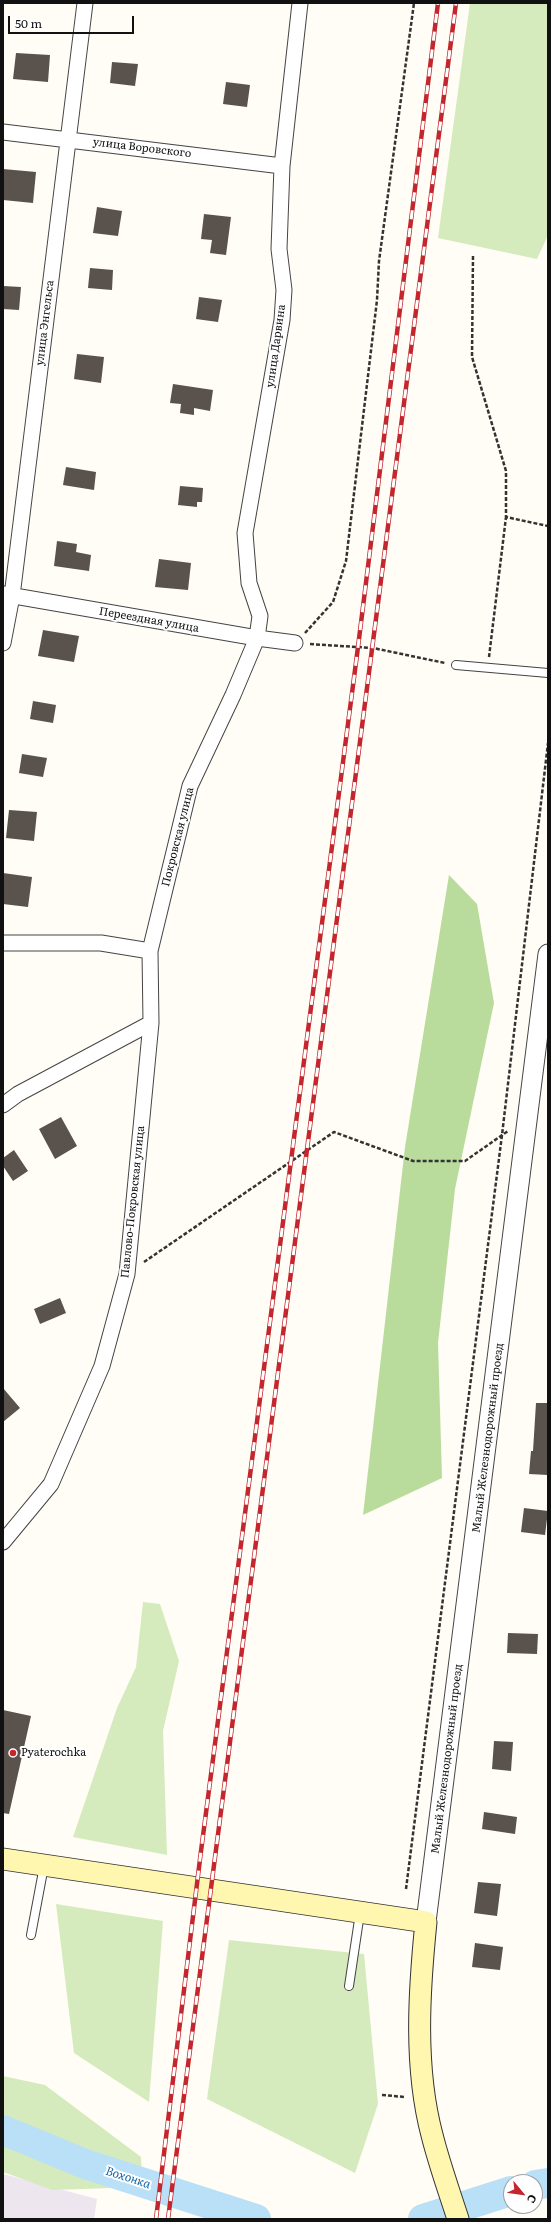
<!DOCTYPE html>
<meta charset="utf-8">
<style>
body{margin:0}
#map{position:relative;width:551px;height:2222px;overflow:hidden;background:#fffdf5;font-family:Literata,serif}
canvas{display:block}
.frame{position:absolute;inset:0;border:4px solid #111;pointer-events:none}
.north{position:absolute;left:503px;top:2174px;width:40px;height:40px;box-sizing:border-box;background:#fff;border:1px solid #a0a0a0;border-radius:50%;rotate:119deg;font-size:11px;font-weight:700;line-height:16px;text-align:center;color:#111}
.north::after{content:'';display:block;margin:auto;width:14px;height:18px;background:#c4262e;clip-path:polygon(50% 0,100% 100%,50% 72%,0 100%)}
.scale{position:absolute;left:8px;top:16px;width:126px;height:18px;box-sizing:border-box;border:2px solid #111;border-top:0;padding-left:5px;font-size:12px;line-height:14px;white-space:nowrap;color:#111;-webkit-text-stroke:3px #fff;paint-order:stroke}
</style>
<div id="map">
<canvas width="551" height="2222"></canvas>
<div class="frame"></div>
<div class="north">С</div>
<div class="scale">50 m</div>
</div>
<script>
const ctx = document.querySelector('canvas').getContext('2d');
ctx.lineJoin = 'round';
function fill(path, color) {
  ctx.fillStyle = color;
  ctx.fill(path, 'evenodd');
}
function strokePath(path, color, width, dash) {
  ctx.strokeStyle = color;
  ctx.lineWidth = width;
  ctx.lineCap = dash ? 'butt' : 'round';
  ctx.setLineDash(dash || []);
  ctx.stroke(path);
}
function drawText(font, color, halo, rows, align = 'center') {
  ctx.font = font + ' Literata,serif';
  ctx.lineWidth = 4;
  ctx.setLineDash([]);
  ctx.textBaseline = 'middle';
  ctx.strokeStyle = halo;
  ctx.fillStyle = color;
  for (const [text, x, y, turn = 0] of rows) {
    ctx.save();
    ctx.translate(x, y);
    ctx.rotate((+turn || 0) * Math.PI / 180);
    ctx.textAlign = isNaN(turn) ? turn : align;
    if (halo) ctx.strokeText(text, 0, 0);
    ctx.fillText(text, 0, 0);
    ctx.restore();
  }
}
const industrial = new Path2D(`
 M3,2174L97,2199L94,2219H3Z`);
const green = new Path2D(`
 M470,3H548V235L537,259L438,238Z
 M143,1602L160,1604L179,1661L163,1731L167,1855L73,1837L117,1708L136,1667Z
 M56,1904L163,1921L149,2102L74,2053Z
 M229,1940L364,1954L378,2104L355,2173L207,2099Z
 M3,2076L45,2085L141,2157L142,2187L52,2190L3,2172Z`);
const forest = new Path2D(`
 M449,875L477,904L494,1003L455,1189L438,1343L442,1478L363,1515L405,1147Z`);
const river = new Path2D(`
 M3,2130L85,2164L256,2219
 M535,2185L548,2183
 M423,2219L511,2191`);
const building = new Path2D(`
 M16,53L50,55L48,82L13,79Z
 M112,62L138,64L135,86L110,83Z
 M226,82L250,85L247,107L223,104Z
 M3,169L36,172L33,203L3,200Z
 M97,207L122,211L118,236L93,233Z
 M204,214L231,217L226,255L210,253L212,240L201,239Z
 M90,268L113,270L112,290L88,288Z
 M3,286L21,287L19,310L3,309Z
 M199,297L222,300L218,322L196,319Z
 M77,354L104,357L101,383L74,379Z
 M173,384L213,390L210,411L194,408V415L180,413L181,404L170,403Z
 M66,467L96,472L94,490L63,485Z
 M180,486L203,488L202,502H197V507L178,505Z
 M57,541L77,544L76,552L91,555L89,571L54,566Z
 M159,559L191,563L188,590L155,587Z
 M43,630L79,636L74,662L38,656Z
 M33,701L56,705L53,723L30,719Z
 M22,754L47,758L43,777L19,773Z
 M9,810L37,812L34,841L6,838Z
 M3,873L32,877L28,907L3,904Z
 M61,1117L77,1146L55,1159L39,1129Z
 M14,1150L28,1171L13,1181L3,1166V1158Z
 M60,1298L66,1313L40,1324L34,1309Z
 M3,1388L20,1408L3,1422Z
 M536,1403H548V1475L529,1474L531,1451H533Z
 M524,1508L548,1511L545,1535L521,1532Z
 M508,1633L538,1634L537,1654L507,1653Z
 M3,1710L31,1716L9,1814L3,1813Z
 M494,1741L513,1742L511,1771L492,1769Z
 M484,1812L517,1817L515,1834L482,1829Z
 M478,1882L501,1884L497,1916L474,1913Z
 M475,1943L503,1947L500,1970L472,1967Z`);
const path = new Path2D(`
 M473,256L472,357L506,471V517L548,526
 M305,633L333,602L346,561L377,300L379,261L414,3
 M310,644L373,648L445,663
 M489,657L506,517
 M144,1262L334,1132L413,1161H465L508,1131
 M406,1889L502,1135L548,743
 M382,2095L405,2097`);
const service = new Path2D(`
 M456,665L548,673
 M31,1935L44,1866
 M349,1986L360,1913`);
const minor = new Path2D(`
 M3,132L282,166
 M3,594L257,638L295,643
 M3,643L12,596L85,3
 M3,943H101L150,951
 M3,1105L18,1094L151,1023
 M3,1542L51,1484L102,1366L127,1274L151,1023L150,951L190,786L233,695L257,638L260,616L249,583L245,533L282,320L284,290L279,249L282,166L300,3`);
const tertiary = new Path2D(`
 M426,1922L548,954`);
const secondary = new Path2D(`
 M3,1859L426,1922C419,1991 414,2067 432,2135C439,2163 449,2191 458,2219`);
const rail = new Path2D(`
 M156,2219L201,1851L358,647L438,3
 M168,2219L456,3`);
const markers = [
 [13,1753,4,"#c4262e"]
];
const streetNames = [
 ["улица Воровского",142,148,7],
 ["улица Энгельса",45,323,-83],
 ["улица Дарвина",276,346,-82],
 ["Переездная улица",149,620,10],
 ["Покровская улица",178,837,-76],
 ["Павлово-Покровская улица",133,1202,-84],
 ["Малый Железнодорожный проезд",488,1438,-83],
 ["Малый Железнодорожный проезд",447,1759,-83]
];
const poiNames = [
 ["Pyaterochka",21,1753]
];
const waterNames = [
 ["Вохонка",128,2178,18]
];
fill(industrial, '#eee6ef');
fill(green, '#d5ebbd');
fill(forest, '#b9dc9c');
strokePath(river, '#b9e0f7', 30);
fill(building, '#5a524d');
strokePath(service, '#444', 10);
strokePath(minor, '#444', 17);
strokePath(tertiary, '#444', 21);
strokePath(secondary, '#333', 23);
strokePath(path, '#333', 2.5, [4, 2]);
strokePath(service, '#fff', 8);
strokePath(minor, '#fff', 15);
strokePath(tertiary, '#fff', 19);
strokePath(secondary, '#fff6b0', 21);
strokePath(rail, '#c4262e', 4.5);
strokePath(rail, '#fff', 3, [9]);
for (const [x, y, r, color] of markers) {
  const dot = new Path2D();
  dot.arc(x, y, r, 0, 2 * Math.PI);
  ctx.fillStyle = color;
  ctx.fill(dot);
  strokePath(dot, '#fff', 1.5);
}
drawText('11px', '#111', '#fff', streetNames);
drawText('11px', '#111', '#fff', poiNames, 'left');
drawText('italic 12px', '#1768a6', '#fff', waterNames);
</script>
